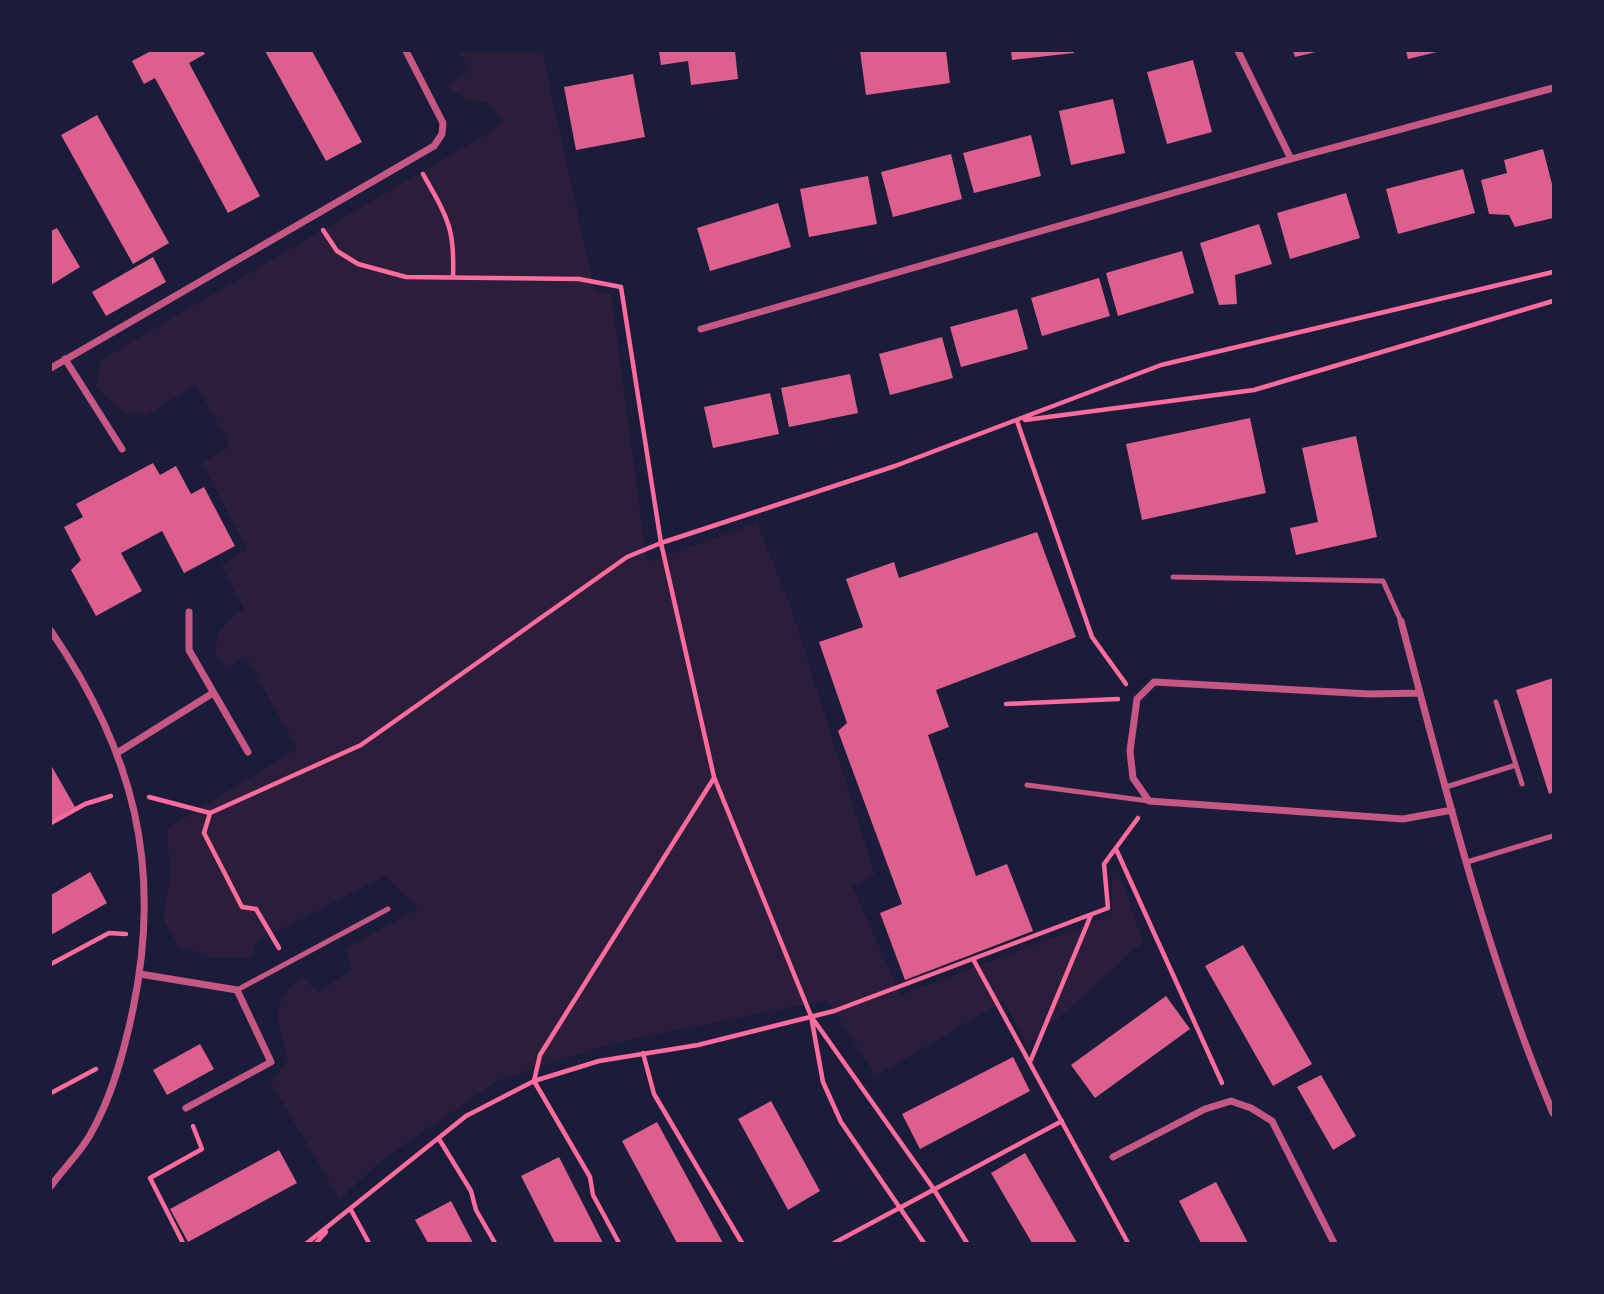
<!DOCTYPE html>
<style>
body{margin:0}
#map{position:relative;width:1604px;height:1294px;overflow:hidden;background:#1b1b3a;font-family:"Open Sans",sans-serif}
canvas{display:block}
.frame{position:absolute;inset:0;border:52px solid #1b1b3a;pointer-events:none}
</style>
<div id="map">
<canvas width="1604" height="1294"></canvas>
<div class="frame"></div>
</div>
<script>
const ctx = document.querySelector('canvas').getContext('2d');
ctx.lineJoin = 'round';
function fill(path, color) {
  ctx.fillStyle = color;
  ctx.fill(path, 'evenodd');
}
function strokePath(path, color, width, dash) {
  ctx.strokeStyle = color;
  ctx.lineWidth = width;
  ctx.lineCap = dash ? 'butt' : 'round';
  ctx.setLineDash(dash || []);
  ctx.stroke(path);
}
const green = new Path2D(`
 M459,51H542L595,292L611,294L647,562L757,523L791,607L875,875L852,886L901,995L1112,915V872L1118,870L1143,942L1028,1045L1003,1001L876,1076L827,1000L613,1043L499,1080L379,1162L340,1200L271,1083L288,1060C278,1023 268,1004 302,976L318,993L352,969L345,949L418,909C408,895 396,889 385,876L257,942L250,959L213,958L178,946L163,918L170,879L167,828L297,749L246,657L228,668L215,656C216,632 224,622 244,609L221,565L247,549L202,463L230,446L196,385L147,415H127L96,387L101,360L505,123L487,102L466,100L446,86L470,71Z`);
const building = new Path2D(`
 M151,51H203L205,54L189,63L260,196L228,213L155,78L144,84L132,61Z
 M265,51H312L362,142L326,161Z
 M659,51H735L738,79L691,85L688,61L661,65Z
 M860,51H946L950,83L866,95Z
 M1011,51H1074V53L1012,60Z
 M1293,51H1316V52L1295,57Z
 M1406,51H1437V52L1408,59Z
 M1193,60L1212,132L1167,144L1147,72Z
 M633,74L645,137L576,150L564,87Z
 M1113,99L1125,153L1071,165L1059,111Z
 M97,115L169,243L133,264L61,135Z
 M1031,135L1041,176L974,193L963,153Z
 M1543,149L1553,188V218L1515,227L1509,215L1489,214L1481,180L1507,173L1504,160Z
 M951,154L962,199L893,217L881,172Z
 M1463,169L1475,213L1398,234L1386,189Z
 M868,176L877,224L809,237L800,189Z
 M1346,193L1360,238L1290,259L1277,213Z
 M778,203L791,247L710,271L697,228Z
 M1259,224L1272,264L1235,275L1237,304L1219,305L1200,243Z
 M57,228L80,267L51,285V231Z
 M1182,251L1194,293L1118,316L1106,273Z
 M153,257L166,282L106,316L92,292Z
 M1099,278L1110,316L1042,336L1031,298Z
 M1017,309L1028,349L961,367L950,327Z
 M942,337L953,378L890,395L879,354Z
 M850,374L858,413L789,427L781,388Z
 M770,393L779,434L713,448L704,407Z
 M1250,418L1266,493L1142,520L1126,444Z
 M1356,436L1377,537L1296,555L1290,528L1318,522L1302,448Z
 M153,463L160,475L176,466L191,494L204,487L235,546L184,573L162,531L121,553L142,591L96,616L71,570L81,560L64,527L83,517L76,504Z
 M1037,532L1076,637L936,690L949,727L928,735L976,876L1007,864L1033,931L905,980L880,913L902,904L838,731L847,723L819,642L863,627L846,579L894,562L899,578Z
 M1553,678V792L1549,794L1516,690Z
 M51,765L75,807L51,821Z
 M90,872L107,903L51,935V895Z
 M1243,945L1312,1064L1273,1086L1205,966Z
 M1166,996L1190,1029L1095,1098L1071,1065Z
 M200,1044L214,1069L167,1095L153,1070Z
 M1013,1057L1030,1091L920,1149L902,1114Z
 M1321,1075L1356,1136L1333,1150L1297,1087Z
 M771,1101L820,1191L788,1210L738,1119Z
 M657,1122L723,1243H677L622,1141Z
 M279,1150L297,1183L188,1242L170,1209Z
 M1025,1153L1077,1243H1032L991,1173Z
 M559,1157L603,1243H555L521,1176Z
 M1216,1182L1248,1243H1201L1179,1201Z
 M451,1201L473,1243H428L415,1220Z`);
const path = new Path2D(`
 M423,174C447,217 455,227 453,277
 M323,230L337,251L358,264L406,277L579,279L621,287L661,543L714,777L811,1016L823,1082L841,1122L924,1243
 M1025,420L1254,390L1553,301
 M1017,421L1092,637L1126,684
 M1006,704L1118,699
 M149,797L210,813L361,745L627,557L661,543L895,466L1161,365L1553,272
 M210,813L204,833L242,907L256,909L279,948
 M51,823L85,804L111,796
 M1116,849L1222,1083
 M973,959L1128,1243
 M51,964L109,933L126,934
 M813,1019L933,1188L967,1243
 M643,1053L654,1094L742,1243
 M1030,1062L1091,915
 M51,1093L96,1069
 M439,1139L471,1191L476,1210L495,1243
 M351,1210L369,1243
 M183,1243L150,1178L202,1149L193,1126
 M307,1243L466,1116L534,1081L599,1061L698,1045L834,1011L1108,908L1104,864L1138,818
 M316,1243L326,1232
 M619,1243L593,1195L590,1177L534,1081L540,1055L714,778
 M834,1243L1062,1121`);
const service = new Path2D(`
 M1173,577L1383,581L1401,621
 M1496,702L1522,784
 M1027,785L1149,801
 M1446,787L1516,765
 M1467,862L1553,836
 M237,990L388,909`);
const minor = new Path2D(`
 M1238,51L1291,159
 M701,329L1291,159L1553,88
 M65,359L122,449
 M51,368L434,146L442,134L443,123L406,51
 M189,612V650L248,752
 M1401,621C1444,783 1487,959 1553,1113
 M51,631C133,751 163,865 133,1009C124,1052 112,1097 90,1135C80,1153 63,1169 51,1186
 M1420,693L1370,694L1154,682L1137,699L1130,751L1133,778L1149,801L1403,819L1452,810
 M117,753L213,693
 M140,974L237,990L271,1062L186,1108
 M1113,1157L1205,1109L1231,1101L1251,1108L1272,1121L1334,1243`);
fill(green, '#2a1e3b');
fill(building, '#dd5f8e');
strokePath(path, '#ff6b9d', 4.5);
strokePath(service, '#c65784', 5);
strokePath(minor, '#c65784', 7);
</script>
